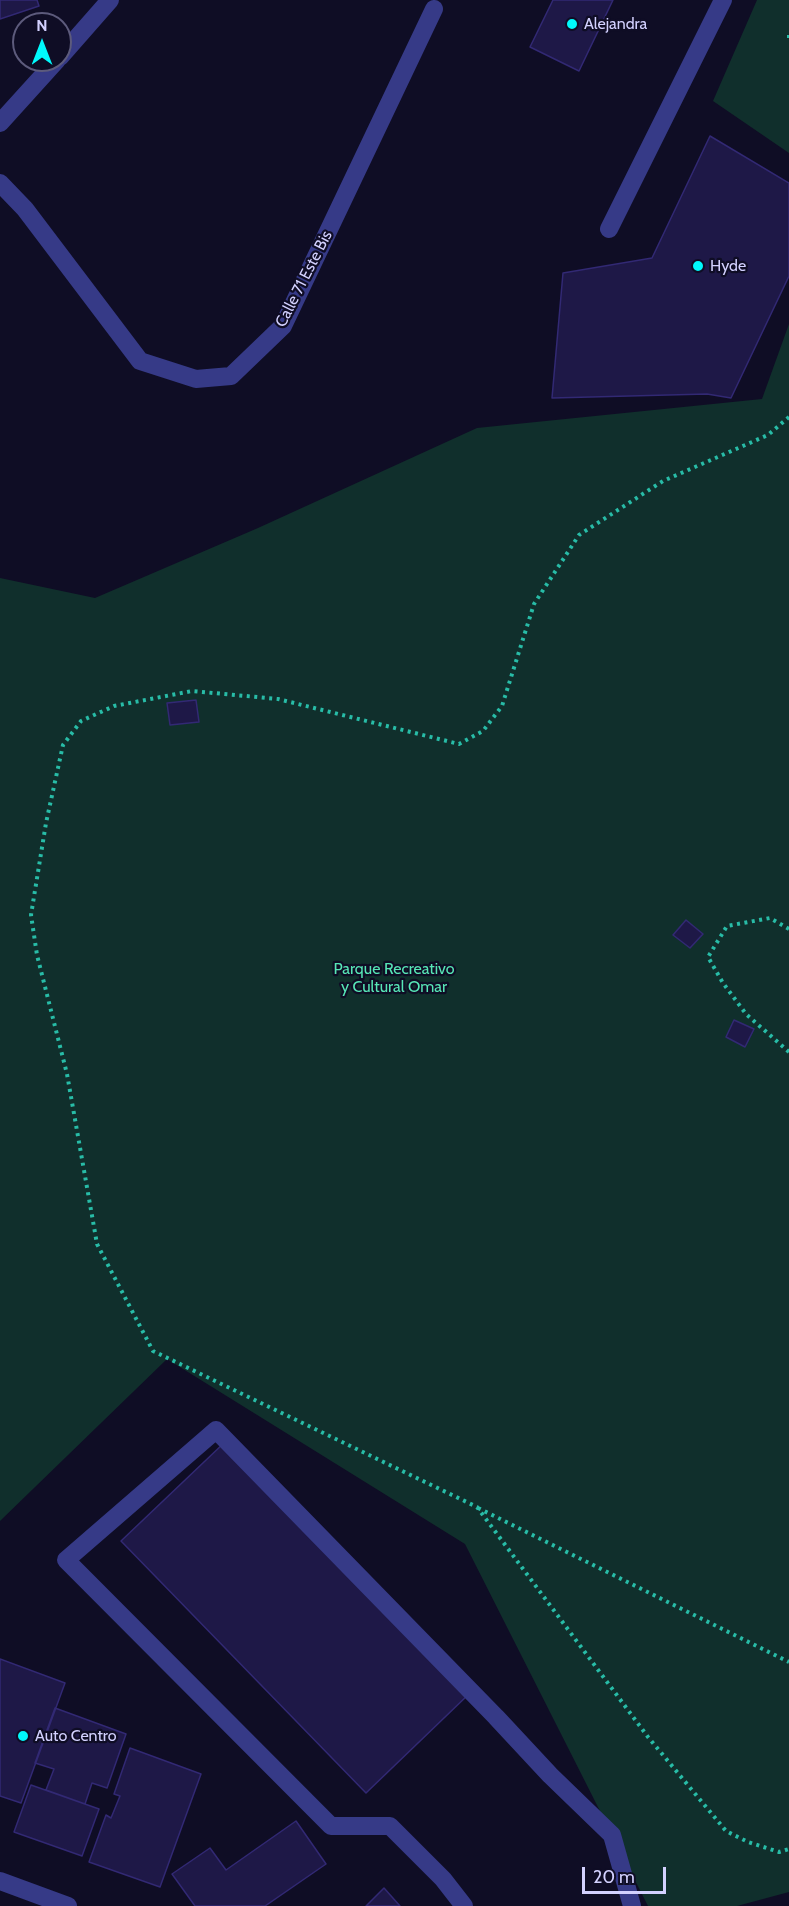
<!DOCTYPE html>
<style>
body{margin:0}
#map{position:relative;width:789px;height:1906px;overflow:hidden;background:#0f0d25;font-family:Cabin,sans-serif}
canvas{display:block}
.north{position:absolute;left:12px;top:12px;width:60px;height:60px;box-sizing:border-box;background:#0f0d25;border:2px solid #5d5b7c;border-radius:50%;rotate:0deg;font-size:16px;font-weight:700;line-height:24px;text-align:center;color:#d3d1ff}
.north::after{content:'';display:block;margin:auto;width:21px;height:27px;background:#00f9fc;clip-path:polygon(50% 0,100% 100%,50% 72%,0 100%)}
.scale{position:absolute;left:582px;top:1867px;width:84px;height:27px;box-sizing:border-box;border:3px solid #d3d1ff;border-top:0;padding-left:8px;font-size:18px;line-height:21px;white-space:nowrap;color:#d3d1ff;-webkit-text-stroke:4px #0f0d25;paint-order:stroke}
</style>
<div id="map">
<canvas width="789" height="1906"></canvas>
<div class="north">N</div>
<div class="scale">20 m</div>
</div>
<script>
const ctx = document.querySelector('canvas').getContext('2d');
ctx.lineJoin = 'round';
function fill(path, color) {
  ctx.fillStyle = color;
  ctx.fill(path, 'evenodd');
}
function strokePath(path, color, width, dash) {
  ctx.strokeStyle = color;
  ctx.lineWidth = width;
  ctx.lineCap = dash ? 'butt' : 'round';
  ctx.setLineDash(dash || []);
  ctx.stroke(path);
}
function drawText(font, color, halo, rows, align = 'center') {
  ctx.font = font + ' Cabin,sans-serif';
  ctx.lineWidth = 4.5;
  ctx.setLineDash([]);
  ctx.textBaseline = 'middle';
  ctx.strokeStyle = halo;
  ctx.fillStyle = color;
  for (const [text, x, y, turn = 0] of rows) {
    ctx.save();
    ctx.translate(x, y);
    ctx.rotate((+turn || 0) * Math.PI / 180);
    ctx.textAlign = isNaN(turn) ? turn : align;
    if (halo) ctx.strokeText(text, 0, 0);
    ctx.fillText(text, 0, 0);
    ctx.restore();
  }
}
const green = new Path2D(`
 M757,0H789V153L713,101Z
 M789,324V1892L737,1906H648L465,1544L167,1359L0,1521V578L95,598L258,528L477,428L762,399Z`);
const building = new Path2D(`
 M0,0H37L39,6L0,19Z
 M553,0H613L579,71L530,47Z
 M710,136L789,183V276L731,398L707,394L552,398L563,273L652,258Z
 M196,700L199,722L170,725L167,703Z
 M686,920L703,934L690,948L673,935Z
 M734,1020L754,1029L745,1047L726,1037Z
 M225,1442L470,1693L366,1793L121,1541Z
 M0,1659L65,1683L21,1803L0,1796Z
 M55,1708L126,1734L107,1788L92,1783L85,1804L46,1790L54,1769L35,1763Z
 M130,1748L201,1774L160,1887L89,1862L106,1815L111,1818L120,1796L114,1794Z
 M31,1785L99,1809L82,1856L14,1832Z
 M296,1821L326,1864L265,1906H195L172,1874L210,1848L226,1870Z
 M384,1888L400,1906H366Z`);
const path = new Path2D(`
 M789,35V42
 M789,417L768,435L663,481L579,535L534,604L502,706L483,731L459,744L278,699L192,691L114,706L81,721L63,745L46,823L31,915L37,955L67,1074L97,1244L153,1351L477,1507L648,1737L726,1831L748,1842L779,1852L789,1849
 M789,929L770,918L727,926L708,957L723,983L746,1014L789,1052
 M478,1508L789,1662`);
const minor = new Path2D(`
 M60,57L110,0
 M0,123L57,60
 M0,183L25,209L140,361L196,379L231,376L283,326L434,9
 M609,229L723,0
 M0,1881L68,1906
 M464,1906L443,1879L390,1826H331L66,1560L216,1430L496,1717L550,1775L612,1835L632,1906`);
const markers = [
 [572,24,6,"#00f9fc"],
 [698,266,6,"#00f9fc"],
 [23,1736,6,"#00f9fc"]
];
const poiNames = [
 ["Alejandra",584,24],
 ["Hyde",710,266],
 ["Auto Centro",35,1736]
];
const streetNames = [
 ["Calle 71 Este Bis",304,279,-63]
];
const parkNames = [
 ["Parque Recreativo",394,969],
 ["y Cultural Omar",394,987]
];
fill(green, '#102f2c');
fill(building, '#1e1847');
strokePath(building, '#322974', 1.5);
strokePath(path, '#28bca7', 4, [3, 4.5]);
strokePath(minor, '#363a87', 18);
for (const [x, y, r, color] of markers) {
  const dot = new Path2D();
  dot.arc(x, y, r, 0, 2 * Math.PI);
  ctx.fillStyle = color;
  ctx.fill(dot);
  strokePath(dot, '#0f0d25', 2);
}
drawText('16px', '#d3d1ff', '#0f0d25', poiNames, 'left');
drawText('16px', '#d3d1ff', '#0f0d25', streetNames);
drawText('16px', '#57e6b6', '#0f0d25', parkNames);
</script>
